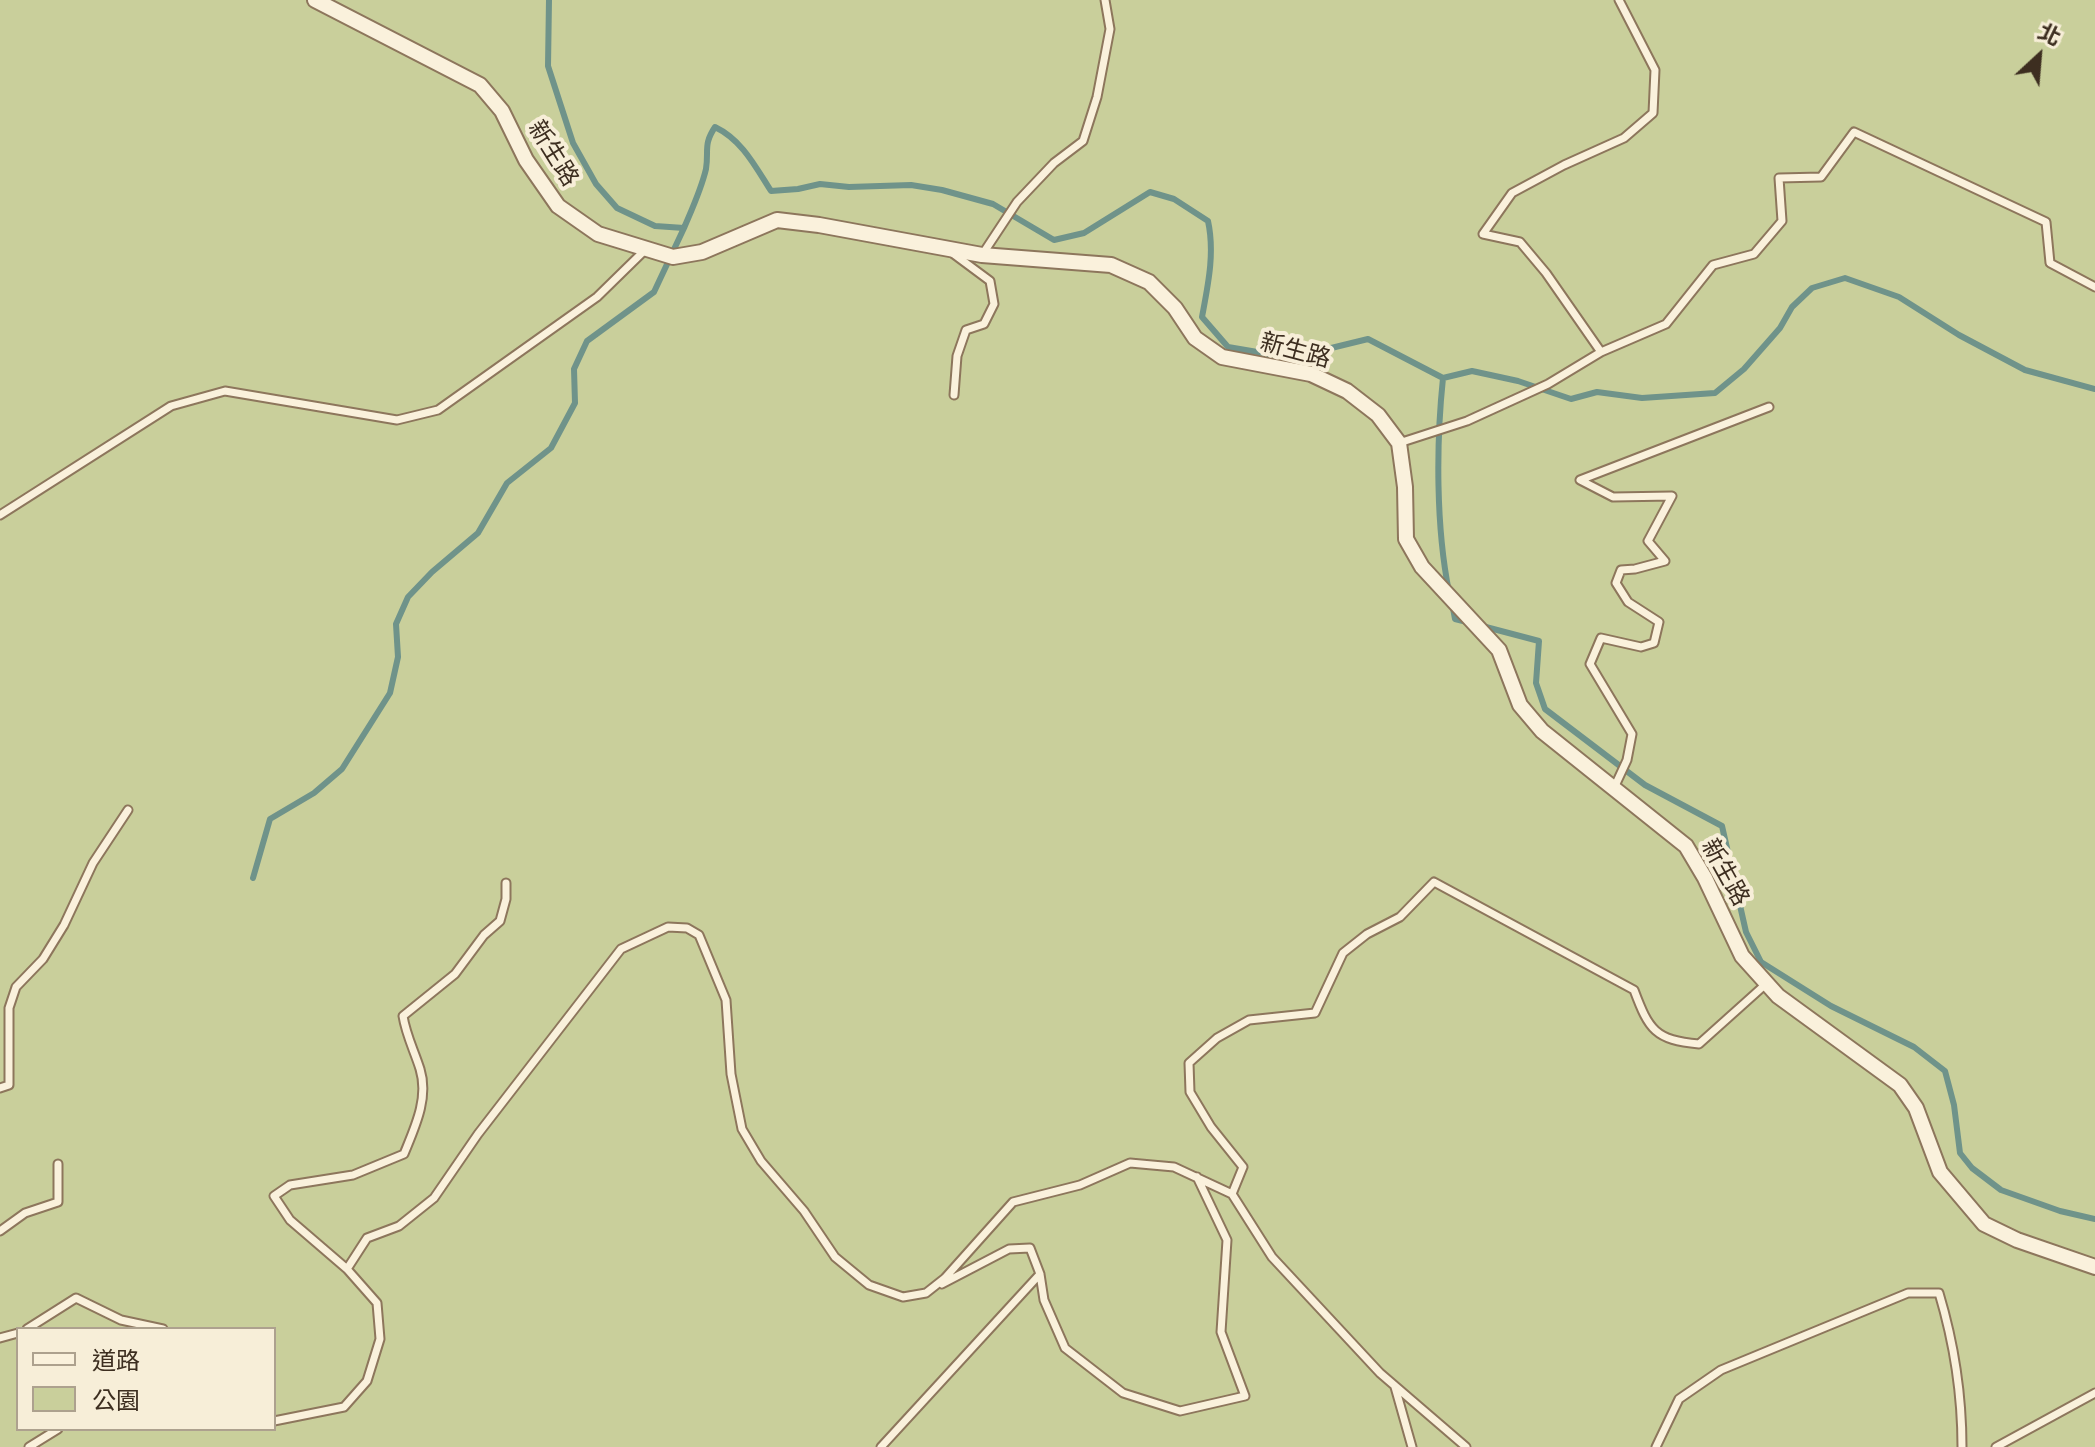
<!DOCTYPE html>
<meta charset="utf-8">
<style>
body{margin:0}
#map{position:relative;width:2095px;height:1447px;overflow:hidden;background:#f0e4c8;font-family:"Source Serif 4","Noto Sans TC",serif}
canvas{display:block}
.legend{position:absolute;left:16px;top:1327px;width:260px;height:104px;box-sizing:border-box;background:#f7eed8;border:2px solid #ada18e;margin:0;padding:10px 14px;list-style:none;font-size:24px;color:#3d2e20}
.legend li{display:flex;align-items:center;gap:16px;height:40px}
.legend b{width:40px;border:2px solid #ada18e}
.north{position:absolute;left:1999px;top:16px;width:80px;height:80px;-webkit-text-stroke:6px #f7eed8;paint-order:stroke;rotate:26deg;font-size:22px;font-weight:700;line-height:32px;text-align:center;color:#3d2e20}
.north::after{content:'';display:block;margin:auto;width:28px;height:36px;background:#3d2e20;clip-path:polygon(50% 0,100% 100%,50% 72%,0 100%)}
</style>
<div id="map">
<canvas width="2095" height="1447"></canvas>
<ul class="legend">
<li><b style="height:10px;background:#faf1dc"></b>道路</li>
<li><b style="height:22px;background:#c9cf9b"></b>公園</li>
</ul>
<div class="north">北</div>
</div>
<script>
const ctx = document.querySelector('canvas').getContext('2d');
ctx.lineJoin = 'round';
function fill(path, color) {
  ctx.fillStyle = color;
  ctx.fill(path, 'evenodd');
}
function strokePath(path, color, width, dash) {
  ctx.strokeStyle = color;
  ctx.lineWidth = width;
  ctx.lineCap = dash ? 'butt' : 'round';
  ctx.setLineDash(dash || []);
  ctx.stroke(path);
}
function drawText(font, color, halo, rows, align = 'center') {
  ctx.font = font + ' "Source Serif 4","Noto Sans TC",serif';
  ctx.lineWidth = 8;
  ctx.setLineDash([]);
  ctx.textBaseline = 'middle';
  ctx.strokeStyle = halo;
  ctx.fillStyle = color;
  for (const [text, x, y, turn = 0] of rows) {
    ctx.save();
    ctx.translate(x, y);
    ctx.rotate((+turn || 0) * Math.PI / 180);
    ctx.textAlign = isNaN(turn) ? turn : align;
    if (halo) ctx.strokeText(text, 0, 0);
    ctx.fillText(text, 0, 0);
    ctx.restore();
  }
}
const green = new Path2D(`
 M0,0H2095V1447H0ZM18,1329H274V1429H18Z`);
const stream = new Path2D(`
 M549,0L548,66L573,143L596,184L617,208L655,226L684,228C692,209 701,190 706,169C709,150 703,145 715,127C742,140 755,166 771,191L798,189L820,184L849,187L911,185L942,190L993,204L1054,240L1084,233L1150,192L1174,199L1208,221C1215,253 1208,285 1202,317L1228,347L1275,355L1319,351L1368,339L1443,378C1436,445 1436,527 1449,592
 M1443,378L1472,371L1518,381L1571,399L1597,392L1642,398L1715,393L1744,369L1780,328L1792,307L1812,288L1845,278L1899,297L1959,335L2025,370L2095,389
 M1452,603L1455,619L1467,622
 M1482,626L1539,641L1536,683L1545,709L1645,785L1722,826L1746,932L1761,962L1831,1006L1914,1047L1945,1071L1954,1105L1960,1153L1972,1168L2001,1190L2060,1211L2095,1219
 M253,878L270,819L314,793L342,769L390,693L398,657L396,624L408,597L432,572L478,533L507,483L551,448L575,403L574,369L587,341L654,292L684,228`);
const lane = new Path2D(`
 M951,252L990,281L994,304L984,324L966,330L957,356L954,395
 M982,255L1017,202L1054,163L1083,141L1097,97L1110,29L1105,0
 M1601,352L1546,273L1520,242L1483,234L1512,193L1564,165L1624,138L1653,113L1655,70L1619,0
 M1399,443L1467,421L1548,384L1601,352L1666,324L1713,265L1754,254L1782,221L1779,178L1821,177L1854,132L2046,222L2050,263L2095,287
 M0,515L171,406L225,391L397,420L438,410L597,297L645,250
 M1614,788L1627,760L1632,734L1590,664L1601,638L1641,647L1654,643L1659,622L1628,602L1616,583L1621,570L1635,569L1665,561L1648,541L1672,496L1613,497L1580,480L1769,407
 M0,1088L9,1085V1008L16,987L43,959L64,925L93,863L128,810
 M1232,1194L1243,1167L1211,1127L1190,1092L1189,1063L1217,1038L1249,1020L1315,1013L1343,953L1367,934L1400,917L1434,882L1634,990C1649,1030 1655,1040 1699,1044L1767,983
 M0,1231L25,1213L58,1202V1164
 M347,1269L367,1238L399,1226L434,1198L478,1134L621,949L668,927L687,928L699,935L726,1000L731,1074L742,1129L761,1161L804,1211L835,1257L869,1285L903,1297L926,1293L945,1278L1013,1202L1080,1185L1130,1163L1174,1167L1232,1194L1272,1257L1380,1373L1466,1447
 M942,1284L1009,1249L1030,1248L1040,1274
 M27,1329L76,1298L121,1320L163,1329
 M0,1338L18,1333
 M1395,1387L1412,1447
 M274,1421L344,1407L367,1381L380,1339L377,1303L347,1269L290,1220L274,1196L290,1185L353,1175L404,1154C415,1127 429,1098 420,1069C414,1050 406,1035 403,1016L455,974L484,935L500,921L506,899V883
 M29,1447L58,1429
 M881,1447L1040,1274L1044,1300L1065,1348L1123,1393L1180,1411L1245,1396L1221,1332L1227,1240L1197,1177
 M1656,1447L1679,1399L1721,1370L1908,1293H1939C1954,1343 1962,1395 1962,1447
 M1996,1447L2095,1393`);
const street = new Path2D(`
 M315,0L480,85L502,111L526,160L558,206L598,234L673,257L702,252L777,220L819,225L982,255L1111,265L1149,282L1175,308L1195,338L1222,357L1311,374L1347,391L1378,415L1399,443L1405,487L1406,539L1422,567L1499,650L1520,705L1542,731L1686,846L1705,878L1742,956L1778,996L1900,1085L1916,1108L1940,1172L1984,1224L2017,1240L2095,1267`);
const streetNames = [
 ["新生路",552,154,58],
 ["新生路",1295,352,15],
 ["新生路",1724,873,61]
];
fill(green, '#c9cf9b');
strokePath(stream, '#6f938a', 6);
strokePath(lane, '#8d765c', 11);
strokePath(street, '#8d765c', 18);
strokePath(lane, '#faf1dc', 7);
strokePath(street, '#faf1dc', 14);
drawText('24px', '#3d2e20', '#f7eed8', streetNames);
</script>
